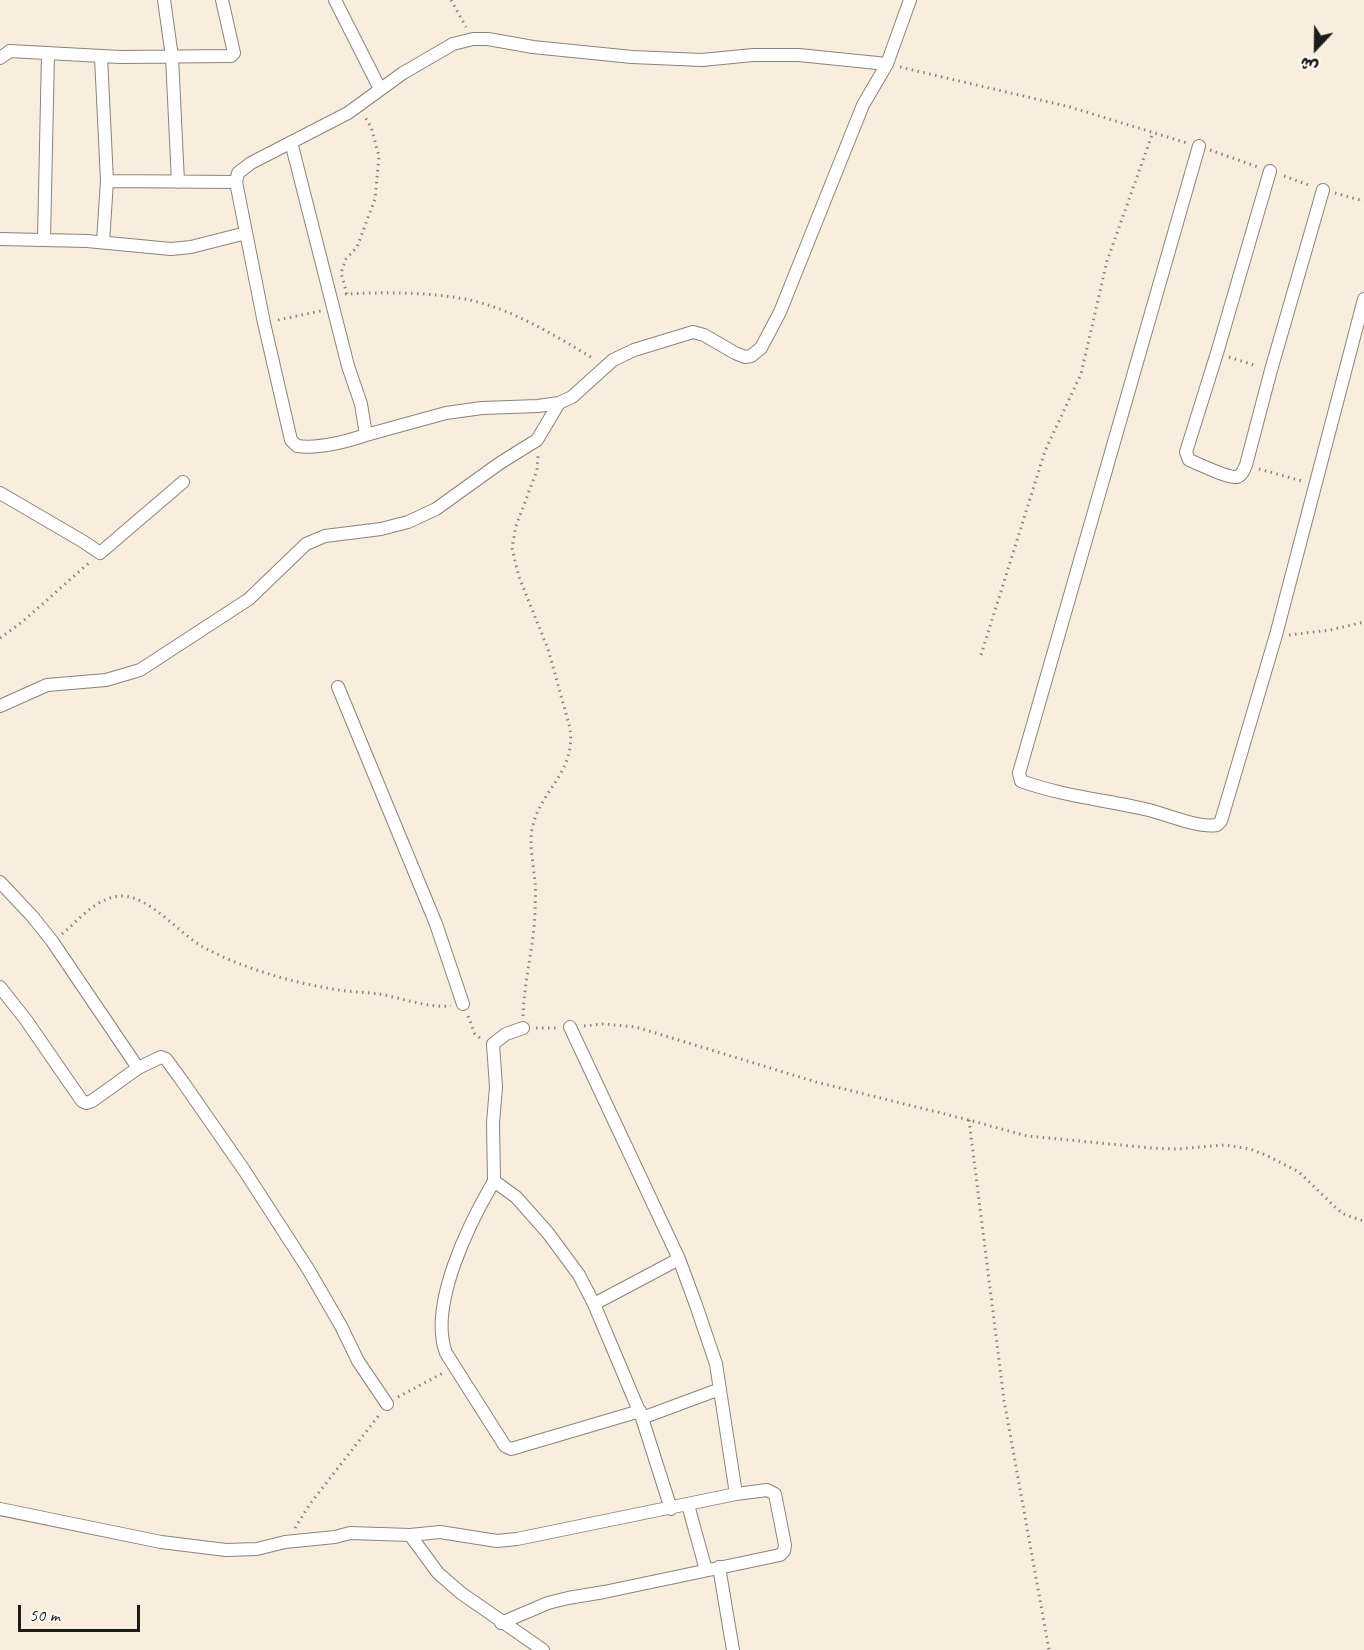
<!DOCTYPE html>
<meta charset="utf-8">
<style>
body{margin:0}
#map{position:relative;width:1364px;height:1650px;overflow:hidden;background:#f9edde;font-family:Caveat,"Playpen Sans Arabic",sans-serif}
canvas{display:block}
.north{position:absolute;left:1286px;top:18px;width:60px;height:60px;-webkit-text-stroke:4px #fdfcf7;paint-order:stroke;rotate:202deg;font-size:16px;font-weight:700;line-height:24px;text-align:center;color:#1c1c1c}
.north::after{content:'';display:block;margin:auto;width:21px;height:27px;background:#1c1c1c;clip-path:polygon(50% 0,100% 100%,50% 72%,0 100%)}
.scale{position:absolute;left:18px;top:1605px;width:122px;height:27px;box-sizing:border-box;border:3px solid #1c1c1c;border-top:0;padding-left:8px;font-size:18px;line-height:21px;white-space:nowrap;color:#1c1c1c;-webkit-text-stroke:4px #fdfcf7;paint-order:stroke}
</style>
<div id="map">
<canvas width="1364" height="1650"></canvas>
<div class="north">ش</div>
<div class="scale">50 m</div>
</div>
<script>
const ctx = document.querySelector('canvas').getContext('2d');
ctx.lineJoin = 'round';
function strokePath(path, color, width, dash) {
  ctx.strokeStyle = color;
  ctx.lineWidth = width;
  ctx.lineCap = dash ? 'butt' : 'round';
  ctx.setLineDash(dash || []);
  ctx.stroke(path);
}
const path = new Path2D(`
 M451,0L466,27
 M900,67L1070,107L1187,143
 M1210,150L1258,167
 M1284,176L1311,186
 M1335,193L1364,201
 M345,294C384,292 426,292 465,299C511,308 554,335 594,359
 M347,294L341,273L346,259L357,247L375,199L379,156L371,127L365,117
 M278,320L321,311
 M1229,357L1257,366
 M1259,469L1302,481
 M1289,635L1330,630L1364,622
 M0,638L22,622L90,562
 M981,655L1045,451L1081,374L1107,261L1153,132
 M62,934C79,920 97,896 123,896C150,897 180,934 203,947C242,968 290,982 333,989C348,992 364,992 379,994C402,998 427,1008 451,1006
 M468,1016L475,1034L480,1038
 M523,1016C524,981 534,946 535,911C535,902 536,892 535,883C534,866 529,847 532,829C540,789 576,774 570,728L548,649L519,577L512,548L516,526L537,470L538,456
 M584,1026L603,1024L636,1027L816,1082L969,1120L1027,1136L1152,1148L1176,1149L1225,1145L1250,1149L1268,1156L1299,1172L1335,1207L1343,1214L1364,1221
 M536,1028H556
 M969,1120L1004,1400L1049,1650
 M398,1397L443,1373
 M295,1528L310,1504L379,1415`);
const minor = new Path2D(`
 M164,0L172,57L178,182
 M335,0L380,89
 M101,57L107,181L103,242
 M0,58L10,51L120,57L231,56L234,53L222,0
 M291,142L348,366L361,404L366,435L446,413L482,408L538,406L559,403L572,397L613,360L634,350L693,332L704,335L735,353L745,357L751,356L761,348L780,312L863,105L887,64L910,0
 M1199,146L1019,773L1021,781C1062,796 1106,800 1149,810C1168,815 1198,828 1217,825L1221,821L1276,635L1364,299
 M1270,171L1217,353L1186,452L1189,460C1199,464 1227,478 1237,477C1242,475 1244,470 1246,465L1271,370L1323,190
 M107,181L236,182
 M0,239L87,241L171,249L191,247L246,233
 M44,239L48,54
 M366,435C345,442 319,449 297,446L291,440L264,323L236,182L238,173L251,163L348,113L403,73L453,44L473,39H488L533,47L632,57L702,60L753,55H799L887,64
 M0,493L84,542L100,553L183,482
 M338,687L436,924L463,1004
 M0,706L47,685L106,680L140,670L249,599L306,544L325,536L381,529L408,522L436,509L500,463L537,440L559,403
 M0,882L32,916L52,941L138,1068L161,1057L166,1059L180,1078L244,1170L308,1269L341,1326L358,1361L387,1404
 M0,987L26,1020L82,1101L86,1103L92,1101L138,1068
 M570,1027L679,1259L696,1305L716,1364L736,1494
 M523,1028L506,1034L493,1044L496,1087L493,1123L494,1181L516,1197L548,1233L579,1275L594,1304L642,1418L671,1509
 M494,1181C470,1222 428,1305 446,1353L505,1446L511,1449L640,1411
 M594,1304L679,1259
 M642,1418L720,1389
 M688,1505L706,1570
 M0,1509L161,1542L226,1550L257,1549L285,1542L335,1537L350,1533L410,1535L440,1532L497,1541L517,1539L736,1494L767,1490L775,1494L785,1545L784,1551L780,1555L604,1592L568,1598L548,1603L501,1623
 M410,1535L438,1573L461,1593L543,1650
 M719,1567L733,1650`);
strokePath(minor, '#8a847d', 14);
strokePath(path, '#8a847d', 3, [1.5, 4.5]);
strokePath(minor, '#fff', 12);
</script>
